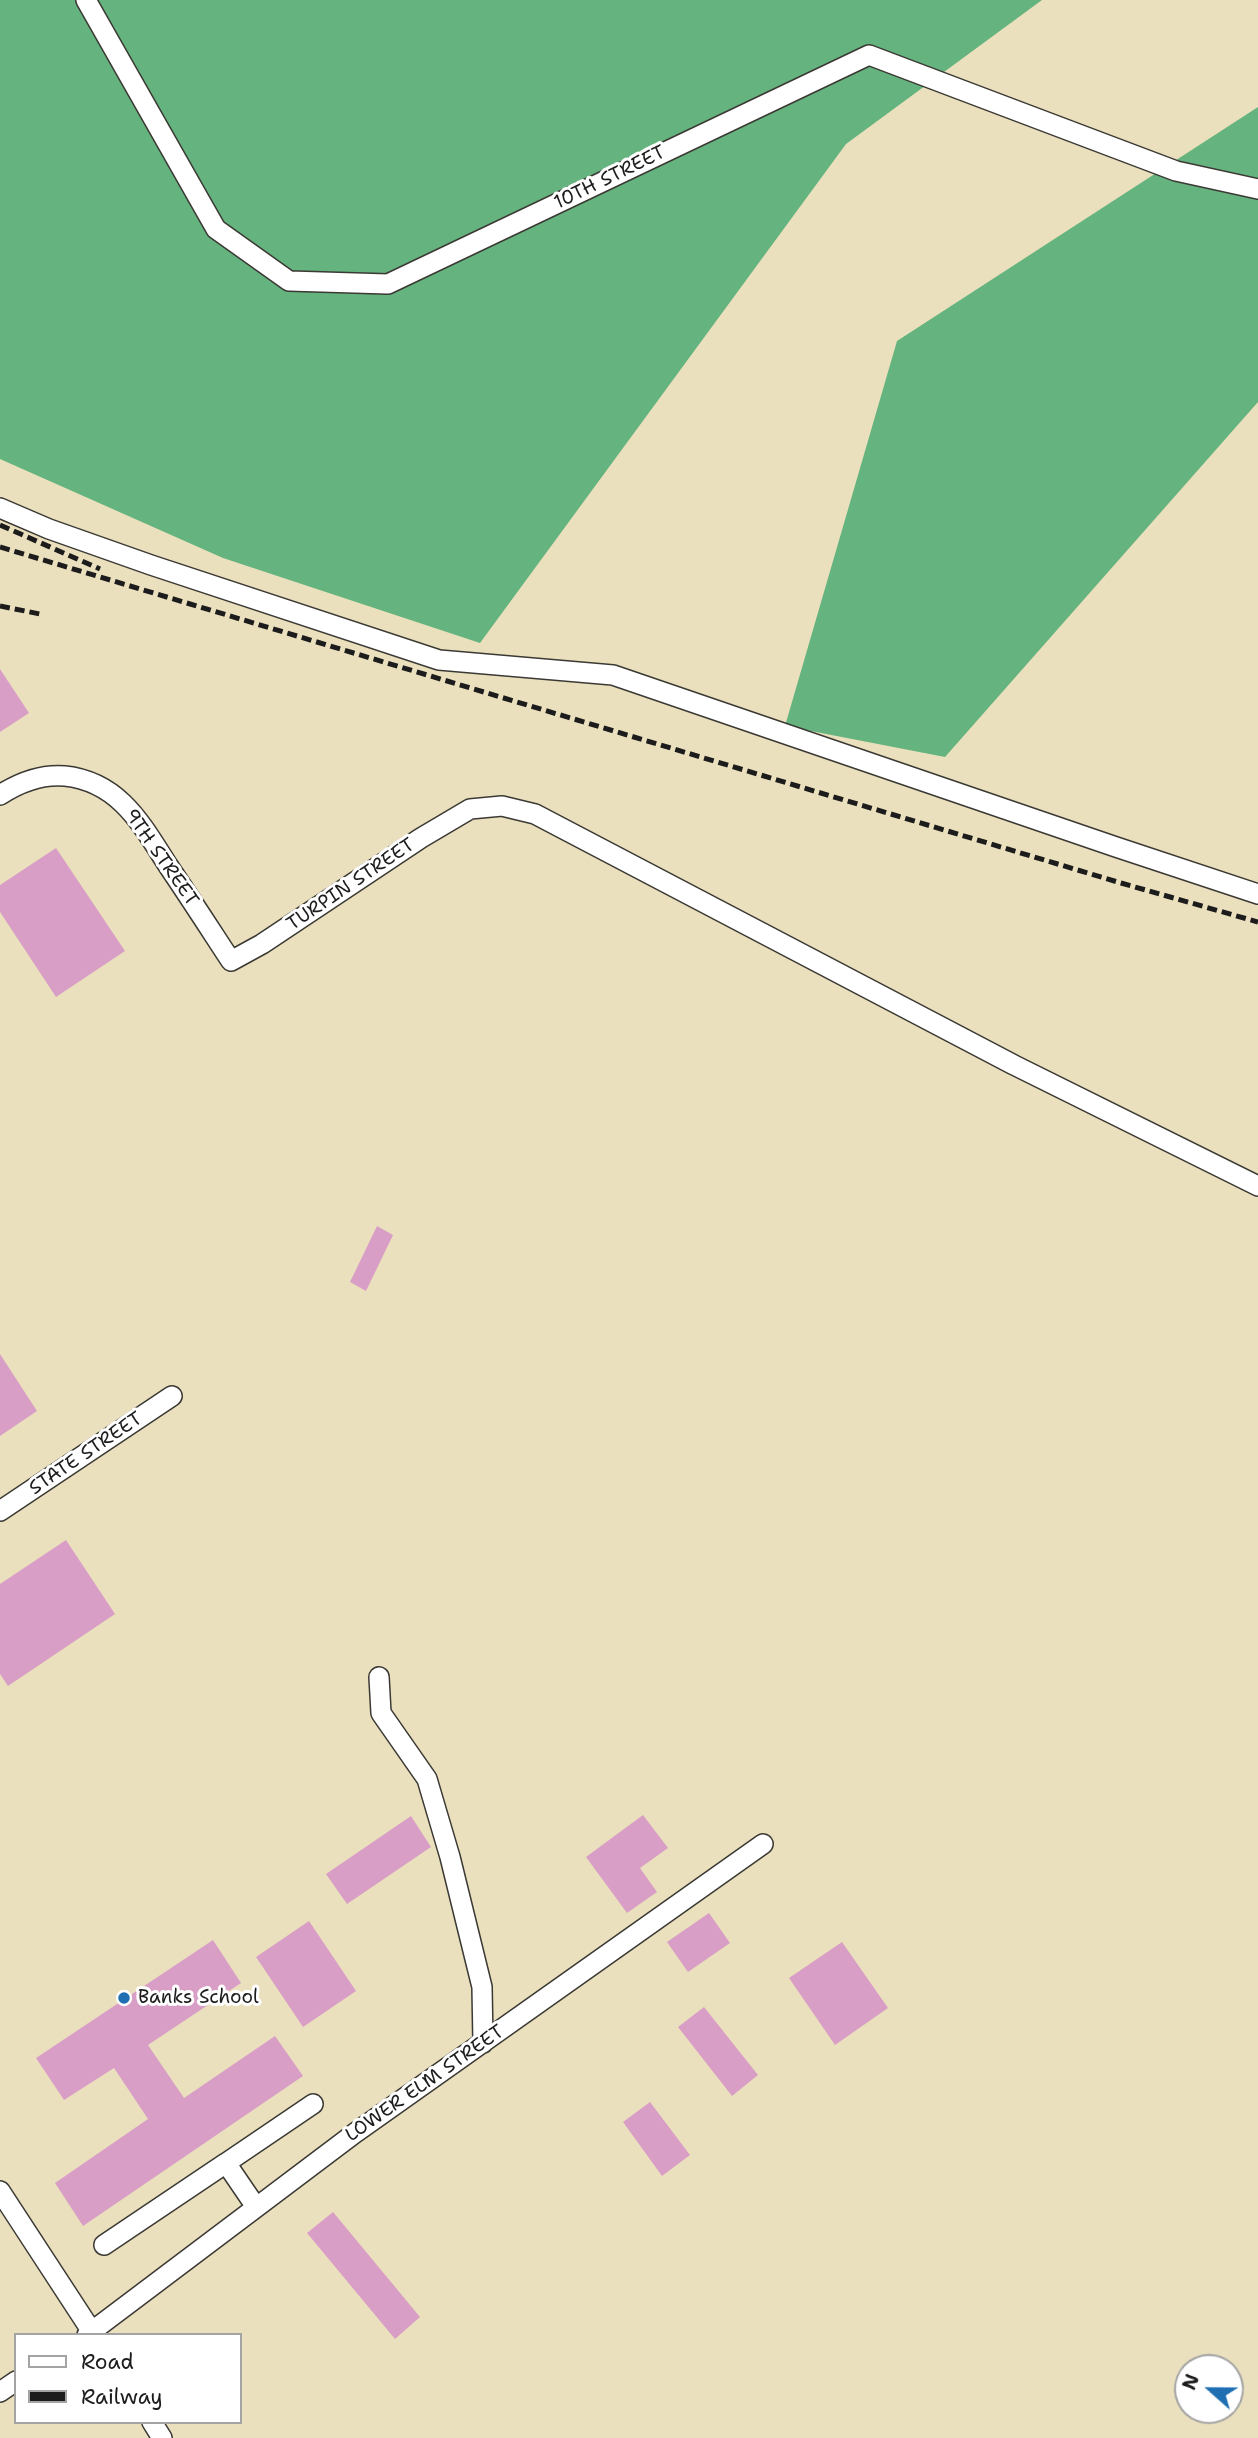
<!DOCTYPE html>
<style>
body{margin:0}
#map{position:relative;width:1258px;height:2438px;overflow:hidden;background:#ebe0bd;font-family:"Shantell Sans",sans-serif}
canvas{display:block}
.legend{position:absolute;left:14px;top:2333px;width:228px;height:91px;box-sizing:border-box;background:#fff;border:2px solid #a4a4a4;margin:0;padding:9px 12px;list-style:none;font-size:21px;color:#1c1c1c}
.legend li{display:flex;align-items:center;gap:14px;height:35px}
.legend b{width:35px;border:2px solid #a4a4a4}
.north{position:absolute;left:1174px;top:2354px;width:70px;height:70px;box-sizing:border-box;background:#fff;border:2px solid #a4a4a4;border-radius:50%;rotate:291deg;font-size:19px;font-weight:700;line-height:28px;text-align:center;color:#1c1c1c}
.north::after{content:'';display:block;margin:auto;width:24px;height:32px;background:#1f6fb2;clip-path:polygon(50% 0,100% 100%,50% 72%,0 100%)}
</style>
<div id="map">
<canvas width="1258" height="2438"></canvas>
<ul class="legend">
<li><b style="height:9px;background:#fff"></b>Road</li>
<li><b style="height:9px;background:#1c1c1c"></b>Railway</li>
</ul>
<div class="north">N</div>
</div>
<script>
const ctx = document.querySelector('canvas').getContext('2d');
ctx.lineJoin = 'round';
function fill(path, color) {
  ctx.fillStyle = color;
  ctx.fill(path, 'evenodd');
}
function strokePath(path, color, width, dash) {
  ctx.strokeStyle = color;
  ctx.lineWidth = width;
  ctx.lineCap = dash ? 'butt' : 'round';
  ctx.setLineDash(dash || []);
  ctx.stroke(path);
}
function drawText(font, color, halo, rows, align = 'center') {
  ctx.font = font + ' "Shantell Sans",sans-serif';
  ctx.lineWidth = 6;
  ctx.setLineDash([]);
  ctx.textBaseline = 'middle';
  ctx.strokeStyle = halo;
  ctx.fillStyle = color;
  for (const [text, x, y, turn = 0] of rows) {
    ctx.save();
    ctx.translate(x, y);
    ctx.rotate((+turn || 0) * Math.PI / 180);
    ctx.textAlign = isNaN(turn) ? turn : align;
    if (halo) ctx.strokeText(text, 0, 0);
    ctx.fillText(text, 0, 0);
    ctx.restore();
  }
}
const forest = new Path2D(`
 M0,0H1042L846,144L480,643L223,558L0,459Z
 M1258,107V402L945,757L785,726L897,341Z`);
const building = new Path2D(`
 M0,669L29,713L0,732Z
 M56,848L125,951L56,997L0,912V885Z
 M377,1226L393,1235L366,1291L350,1282Z
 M0,1354L37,1411L0,1436Z
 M66,1540L115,1614L8,1686L0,1674V1584Z
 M643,1815L668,1848L640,1868L657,1892L627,1913L586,1857Z
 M411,1816L431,1847L347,1904L326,1874Z
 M709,1913L730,1943L688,1972L667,1942Z
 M309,1921L356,1991L303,2027L256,1957Z
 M213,1940L241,1983L148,2045L184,2098L275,2036L303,2076L83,2226L55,2183L148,2119L114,2068L64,2100L36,2058Z
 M842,1942L888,2008L835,2045L789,1978Z
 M704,2007L758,2075L732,2096L678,2027Z
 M650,2102L690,2155L662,2176L623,2122Z
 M333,2212L420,2317L395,2339L307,2233Z`);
const minor = new Path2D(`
 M86,0L216,229L289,281L388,284L869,55L1176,171L1258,189
 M0,508L49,529L151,565L439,660L613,675L1116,847L1258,894
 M0,795C20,782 42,774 65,776C120,782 142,825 169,867C190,898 210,929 231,961L262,944L421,838L470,809L502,806L535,814L1014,1065L1258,1186
 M0,1511L172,1396
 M379,1677L381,1713L427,1779L450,1857L482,1987L483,2043
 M226,2163L313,2104
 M0,2191L94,2335
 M104,2245L226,2163L256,2207
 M87,2335L355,2133L763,1844
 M0,2392L16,2381
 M152,2422L162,2438`);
const rail = new Path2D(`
 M0,525L100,569
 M0,547L1121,883L1258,922
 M0,606L40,614`);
const markers = [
 [124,1998,7,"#1f6fb2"]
];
const streetNames = [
 ["10TH STREET",610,178,-26],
 ["9TH STREET",161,858,55],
 ["TURPIN STREET",351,885,-34],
 ["STATE STREET",86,1454,-34],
 ["LOWER ELM STREET",425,2084,-35]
];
const poiNames = [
 ["Banks School",138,1998]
];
fill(forest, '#65b37e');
fill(building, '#d89ec6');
strokePath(minor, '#3b3934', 22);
strokePath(minor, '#fff', 19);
strokePath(rail, '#1c1c1c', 5, [10, 5]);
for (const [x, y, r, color] of markers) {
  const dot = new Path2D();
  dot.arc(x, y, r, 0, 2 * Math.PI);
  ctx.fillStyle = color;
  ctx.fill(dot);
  strokePath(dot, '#fff', 2.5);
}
drawText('19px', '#1c1c1c', '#fff', streetNames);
drawText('19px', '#1c1c1c', '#fff', poiNames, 'left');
</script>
